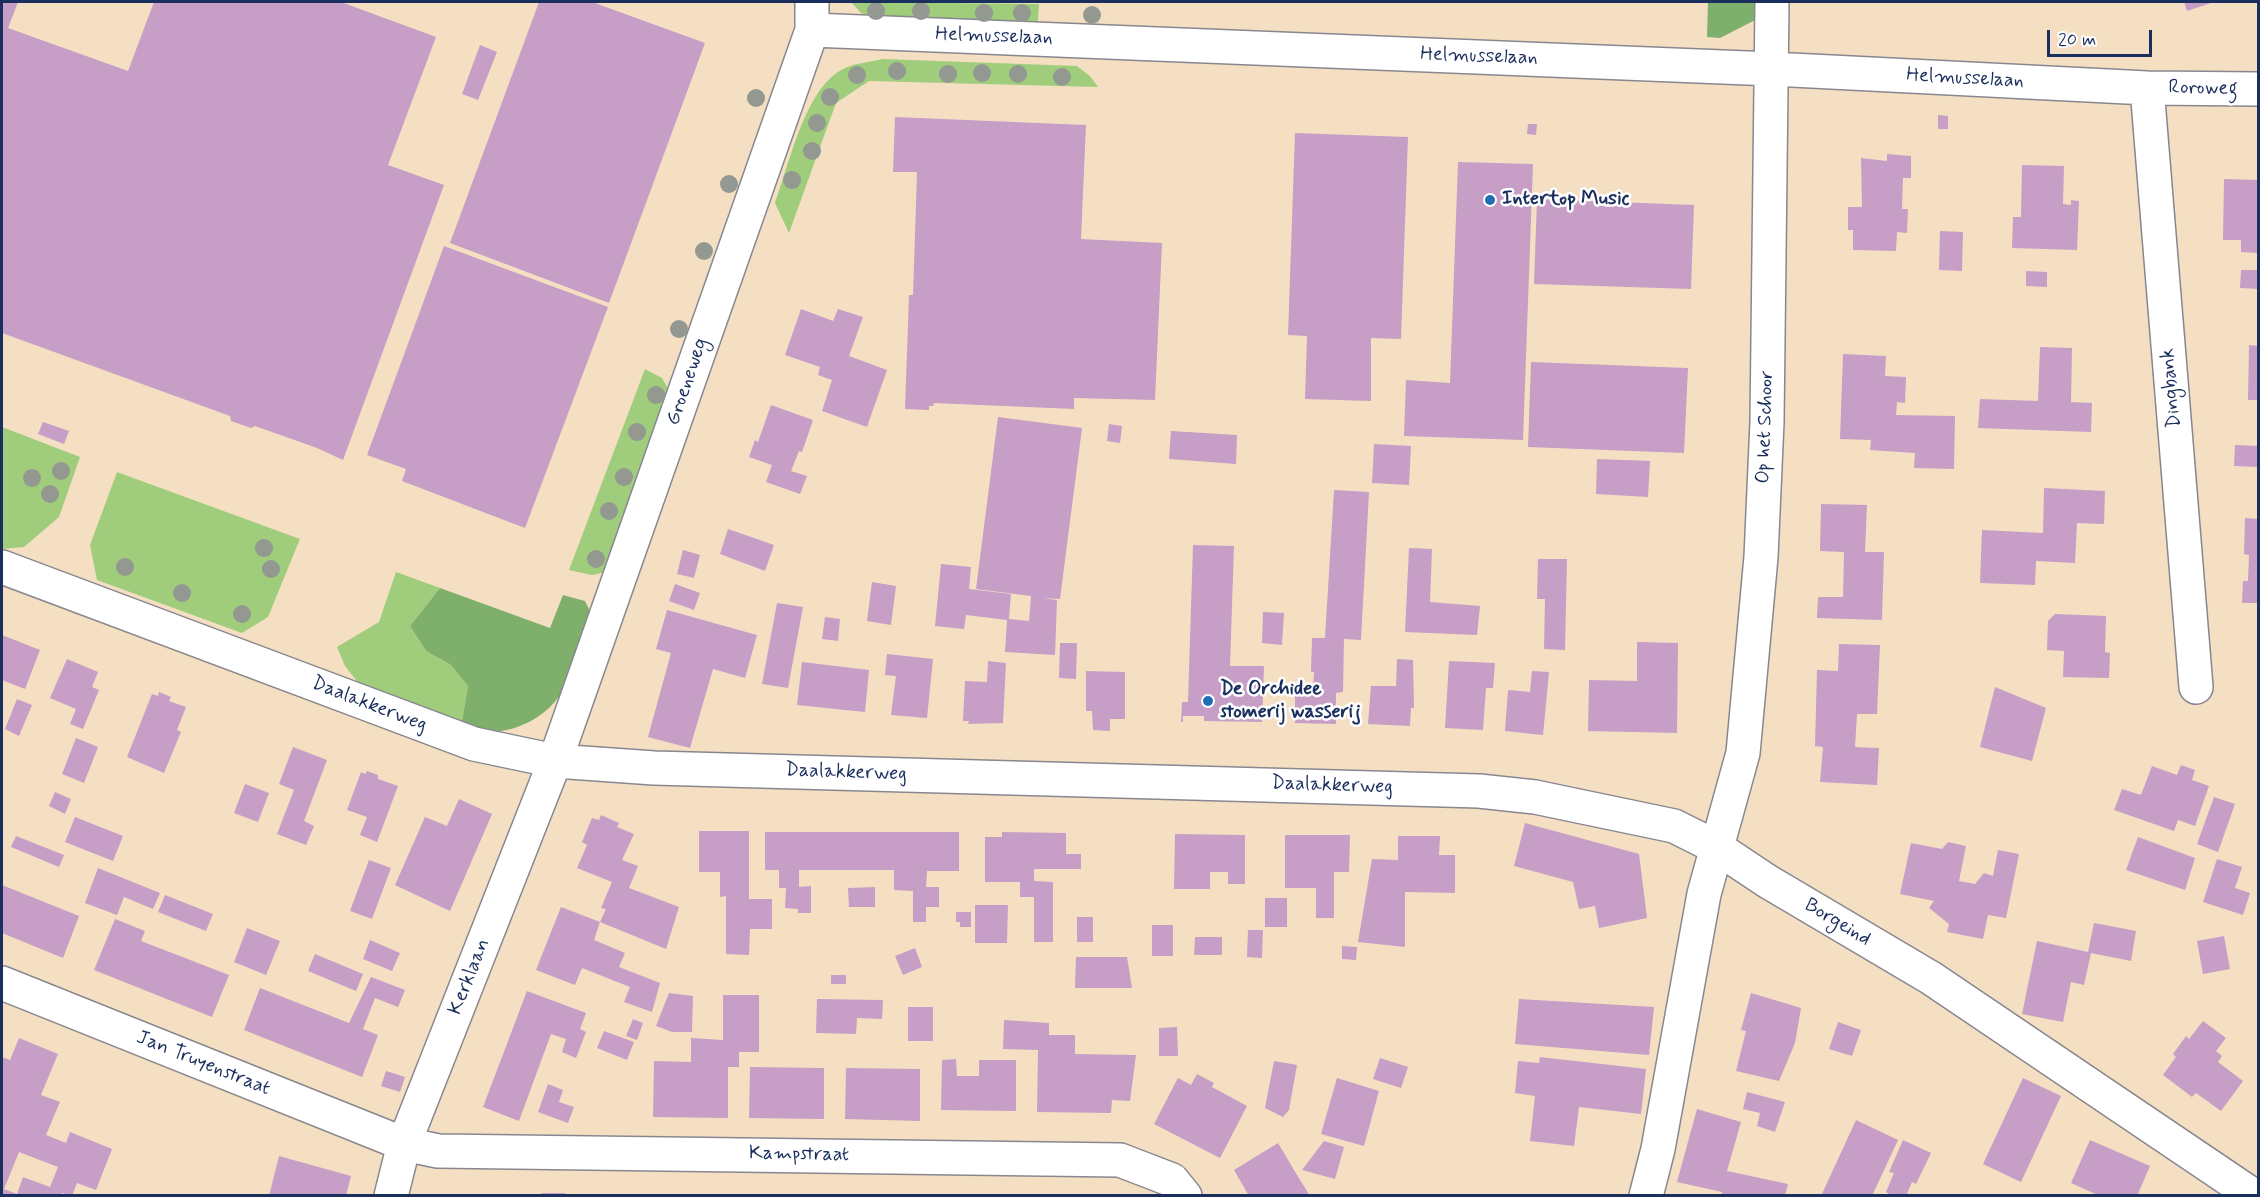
<!DOCTYPE html>
<style>
body{margin:0}
#map{position:relative;width:2260px;height:1197px;overflow:hidden;background:#f5dfc3;font-family:Mynerve,sans-serif}
canvas{display:block}
.frame{position:absolute;inset:0;border:3px solid #1b2f5e;pointer-events:none}
.scale{position:absolute;left:2047px;top:30px;width:105px;height:27px;box-sizing:border-box;border:3px solid #1b2f5e;border-top:0;padding-left:8px;font-size:18px;line-height:21px;white-space:nowrap;color:#1b2f5e;-webkit-text-stroke:4px #fff;paint-order:stroke}
</style>
<div id="map">
<canvas width="2260" height="1197"></canvas>
<div class="frame"></div>
<div class="scale">20 m</div>
</div>
<script>
const ctx = document.querySelector('canvas').getContext('2d');
ctx.lineJoin = 'round';
function fill(path, color) {
  ctx.fillStyle = color;
  ctx.fill(path, 'evenodd');
}
function strokePath(path, color, width, dash) {
  ctx.strokeStyle = color;
  ctx.lineWidth = width;
  ctx.lineCap = dash ? 'butt' : 'round';
  ctx.setLineDash(dash || []);
  ctx.stroke(path);
}
function drawText(font, color, halo, rows, align = 'center') {
  ctx.font = font + ' Mynerve,sans-serif';
  ctx.lineWidth = 5;
  ctx.setLineDash([]);
  ctx.textBaseline = 'middle';
  ctx.strokeStyle = halo;
  ctx.fillStyle = color;
  for (const [text, x, y, turn = 0] of rows) {
    ctx.save();
    ctx.translate(x, y);
    ctx.rotate((+turn || 0) * Math.PI / 180);
    ctx.textAlign = isNaN(turn) ? turn : align;
    if (halo) ctx.strokeText(text, 0, 0);
    ctx.fillText(text, 0, 0);
    ctx.restore();
  }
}
const green = new Path2D(`
 M851,2L1039,4L1038,21L1027,28L886,21L861,13Z
 M883,59L1077,66L1090,76L1098,87L869,81L836,103L789,233L775,203C789,165 805,88 843,69C855,63 870,62 883,59Z
 M645,369L662,378L670,392L606,572L592,575L569,570Z
 M2,427L80,457L59,517L24,547L2,549Z
 M117,472L300,539L268,617L242,633L97,580L90,545Z
 M396,572L440,588L410,626L426,651L451,665L468,686L461,727L363,689L345,666L337,647L379,622Z`);
const forest = new Path2D(`
 M1708,2H1767V14L1720,38L1707,37Z
 M440,588L550,628L563,595L585,601L592,615C583,639 576,667 564,689C544,724 499,741 461,727L468,686L451,665L426,651L410,626Z`);
const building = new Path2D(`
 M2,2H18L8,28L128,71L154,2H341L436,37L388,165L444,185L343,460L317,448L255,426L251,428L231,421L230,416L2,333Z
 M539,2H592L705,43L609,303L450,243Z
 M2184,2H2214L2187,11Z
 M480,45L497,52L478,100L462,94Z
 M1938,115L1948,116V129H1938Z
 M895,117L1086,125L1081,239L1162,243L1155,400L1074,398V409L934,403L933,406H929V410L905,409L909,295H913L917,172H893Z
 M1528,124H1537L1536,135L1527,134Z
 M1295,133L1408,137L1401,339L1371,338V401L1305,399L1307,336L1288,335Z
 M1887,154L1911,156V178H1903L1902,209H1908L1907,233L1897,232L1896,251L1853,250V230H1848V207H1862L1861,158L1887,161Z
 M1458,162L1533,164L1523,440L1404,436L1406,380L1450,383Z
 M2022,165L2064,166L2063,204L2071,205V200L2079,201L2077,250L2012,248L2013,217H2021Z
 M2224,179L2258,180V253L2241,252V240H2223Z
 M1537,199L1694,205L1691,289L1534,284Z
 M1940,231L1963,232L1962,271L1939,270Z
 M444,246L608,307L525,528L402,481L406,469L367,455Z
 M2241,270H2258V289L2240,288Z
 M2026,271L2047,272V287L2026,286Z
 M801,309L833,321L838,309L863,317L849,356L887,370L867,427L822,411L832,380L818,375L820,367L785,355Z
 M2249,345L2258,346V400H2248Z
 M2040,347L2072,348L2071,402L2092,403L2091,432L1978,428L1980,399L2038,401Z
 M1843,354L1886,356L1885,376L1906,377L1905,403L1897,402L1896,415L1955,416L1954,469L1914,468L1915,453L1870,450L1871,440L1840,439Z
 M1531,362L1688,368L1684,453L1528,447Z
 M771,405L813,420L802,452L799,451L791,471L807,476L800,494L766,482L772,465L749,457L755,440L758,442Z
 M998,417L1082,428L1060,599L1043,598L1057,600L1055,655L1005,652L1007,620L966,615L964,629L935,626L941,564L971,567L969,589L1011,594L1009,619L1029,621L1031,596L976,589Z
 M43,422L69,431L64,444L38,434Z
 M1109,424L1122,426L1120,443L1107,441Z
 M1171,431L1237,435L1236,464L1169,459Z
 M1374,444L1411,446L1409,485L1372,483Z
 M2235,445L2258,446V467L2234,466Z
 M1597,459L1650,461L1648,497L1596,494Z
 M2044,488L2105,491L2104,524L2077,523L2075,563L2036,561L2035,585L1980,583L1982,530L2043,533Z
 M1334,490L1369,492L1361,640L1344,639L1343,692L1336,693V724L1295,723V692H1313L1314,672H1311L1312,638H1325Z
 M1821,504L1867,505L1865,552H1884L1882,620L1817,618L1818,597H1843L1844,552L1820,551Z
 M2245,518L2258,519V603H2242L2243,581H2248L2249,555L2244,554Z
 M728,529L774,545L765,571L720,554Z
 M1193,545L1234,546L1230,666H1264L1262,722L1204,721V716H1183V722H1181L1182,702H1188Z
 M1409,548L1432,549L1430,602L1480,606L1477,635L1405,632Z
 M683,550L700,555L694,578L677,574Z
 M1538,559H1567L1565,650L1544,649L1545,599H1537Z
 M872,582L896,586L891,625L867,621Z
 M675,584L700,593L694,610L669,601Z
 M777,603L803,607L788,688L762,684Z
 M667,610L757,635L745,678L713,669L690,748L648,737L671,653L656,649Z
 M1263,612L1284,613L1282,645L1262,643Z
 M2055,614L2106,616L2105,652L2110,653L2109,678L2063,677L2064,651L2047,650L2048,621Z
 M825,617L840,619L838,641L822,639Z
 M2,635L40,650L25,689L2,680Z
 M1637,642L1678,643L1677,733L1588,731L1589,680L1637,681Z
 M1060,643H1077L1076,679L1059,678Z
 M1839,644L1880,645L1877,714H1857L1855,747L1879,748L1877,785L1820,782L1823,747L1815,746L1817,670L1838,671Z
 M887,654L933,659L927,718L891,715L896,676L885,675Z
 M67,659L98,672L92,687L99,690L83,729L70,724L76,709L50,698Z
 M1397,659L1413,660L1414,708H1411L1410,726L1368,724L1371,686H1396Z
 M988,661L1006,663L1003,723L968,724L969,721H963L965,681L987,682Z
 M1449,661L1495,663L1493,688H1486L1483,730L1445,728Z
 M802,662L869,670L865,712L797,705Z
 M1086,671L1125,672V719H1110V731L1093,730L1092,711H1086Z
 M1532,671L1549,672L1543,735L1505,731L1508,690L1530,692Z
 M1995,687L2046,708L2032,761L1980,747Z
 M159,692L171,697L169,701L186,707L177,730L181,732L164,773L127,757L152,694L158,696Z
 M17,699L32,705L19,736L5,729Z
 M76,738L98,747L84,783L62,774Z
 M293,747L327,760L304,821L314,826L306,845L277,834L294,790L279,784Z
 M2181,765L2195,770L2192,780L2209,786L2195,826L2178,820L2174,831L2114,810L2122,789L2141,795L2152,766L2177,775Z
 M367,771L378,775V779L398,786L377,842L360,835L367,817L347,810L361,772L365,774Z
 M245,784L269,793L258,822L234,813Z
 M55,792L71,799L65,814L49,806Z
 M2214,797L2235,804L2218,852L2197,844Z
 M459,799L492,814L450,911L395,885L425,817L447,826Z
 M601,815L619,823L617,827L634,834L622,860L638,866L629,888L679,907L666,949L600,922L606,909L601,908L612,882L577,868L587,845L582,842L592,818L599,820Z
 M75,817L123,836L113,861L65,842Z
 M1525,823L1639,854L1647,918L1599,928L1595,906L1579,909L1573,882L1514,866Z
 M699,831H749V899H772V929H750L749,955L726,954V896L720,897V872H699Z
 M765,832H959V871H927L926,887H939V907H926V922H913V891L894,890V870H799V887L811,886V913H798V909L785,908L786,888H779V870H765Z
 M1002,832L1066,833V854H1081V869H1034V881L1053,882V942H1034V897H1020V882H985V837H1002Z
 M1175,834L1245,835V884H1228V872H1210V889H1174Z
 M1285,835H1350L1349,872H1334V918H1316V888H1285Z
 M16,836L64,855L59,867L11,847Z
 M1398,836H1440L1439,855H1455V893L1405,892V947L1358,942L1372,859L1398,860Z
 M2138,837L2195,858L2185,890L2126,870Z
 M1948,842L1966,846L1959,881L1975,884L1984,873L1993,876L1998,850L2019,854L2006,918L1988,915L1983,939L1947,932L1949,924L1929,908L1934,901L1900,894L1911,843L1942,849Z
 M2217,859L2242,867L2235,888L2250,893L2243,915L2203,902Z
 M369,860L391,868L372,919L350,911Z
 M98,868L160,893L153,909L124,897L117,915L85,903Z
 M2,885L79,916L63,958L2,933Z
 M875,887V907H849L848,888Z
 M165,895L213,914L206,931L158,912Z
 M1265,898H1287V927H1265Z
 M975,905H1008L1007,943H975Z
 M561,907L600,922L594,940L625,953L619,967L660,983L652,1012L624,1002L630,987L582,968L575,985L536,970Z
 M956,912H971V927H960V922H956Z
 M1077,917H1093V942H1077Z
 M115,919L145,931L141,941L229,975L212,1017L94,970Z
 M2094,923L2136,931L2131,961L2091,953L2084,985L2071,982L2063,1022L2022,1014L2037,941L2088,952Z
 M1152,925H1173V956H1152Z
 M247,928L280,941L266,975L234,962Z
 M1248,930H1263L1262,958L1247,957Z
 M2224,936L2230,969L2203,974L2197,941Z
 M1195,937H1222V955H1194Z
 M370,940L400,953L392,971L363,959Z
 M1342,946L1357,947L1356,960L1342,959Z
 M915,948L922,967L903,975L895,956Z
 M315,954L363,974L356,991L308,971Z
 M1076,957H1127L1132,988H1075Z
 M831,975H846V984H831Z
 M371,977L405,990L398,1007L375,998L363,1029L378,1035L362,1077L244,1030L260,988L349,1023Z
 M527,991L586,1013L580,1029L586,1032L576,1058L562,1052L566,1039L551,1034L519,1121L483,1107Z
 M669,993L693,996L692,1032H672L656,1026Z
 M1751,993L1801,1008L1795,1043L1779,1081L1736,1071L1746,1031L1741,1030Z
 M723,995H759V1052H739V1067H728V1118L653,1117L654,1061L691,1062V1038L723,1040Z
 M817,999L883,1000L882,1019L857,1018L856,1034L816,1033Z
 M1519,999L1654,1007L1649,1055L1515,1044Z
 M908,1007H933V1041H908Z
 M633,1019L643,1023L637,1040L626,1036Z
 M1004,1020L1049,1023V1035H1075V1054L1136,1055L1130,1101L1112,1100L1111,1113L1037,1112L1038,1050L1003,1049Z
 M2203,1021L2226,1038L2216,1051L2222,1056L2218,1062L2243,1081L2221,1111L2196,1093L2192,1097L2163,1075L2176,1057L2173,1054L2186,1036L2189,1039Z
 M1838,1022L1861,1030L1852,1056L1829,1049Z
 M1177,1027L1178,1056H1159V1028Z
 M604,1031L634,1042L627,1060L597,1048Z
 M19,1038L58,1054L41,1095L60,1102L46,1135L66,1143L70,1132L112,1149L96,1190L77,1183L72,1196L62,1193L61,1196H2V1057L10,1060ZM19,1152L58,1167L50,1187L23,1177L17,1194L4,1189Z
 M1540,1057L1646,1069L1641,1114L1579,1107L1574,1146L1530,1141L1535,1096L1515,1093L1518,1061L1539,1063Z
 M1380,1058L1408,1067L1401,1088L1373,1079Z
 M956,1059L957,1076H979V1060H1016V1111L941,1110L942,1060Z
 M1274,1061L1297,1065L1289,1110L1283,1117L1265,1108Z
 M750,1067L824,1068V1119L749,1118Z
 M846,1068L920,1069V1121L845,1119Z
 M386,1071L405,1077L400,1092L381,1086Z
 M1197,1074L1214,1083L1212,1087L1247,1106L1220,1158L1154,1124L1178,1078L1191,1085Z
 M1337,1078L1379,1091L1364,1146L1321,1134Z
 M2023,1078L2061,1096L2021,1182L1983,1164Z
 M548,1084L563,1090L559,1102L574,1107L568,1123L538,1112Z
 M1747,1092L1785,1102L1775,1132L1757,1126L1760,1113L1743,1109Z
 M1697,1109L1741,1122L1727,1171L1788,1184L1785,1196H1722V1192L1677,1182Z
 M1856,1120L1898,1140L1872,1196H1821Z
 M1903,1140L1931,1153L1916,1184L1912,1182L1906,1196H1892L1886,1192L1894,1173L1889,1172Z
 M2090,1140L2150,1166L2137,1196H2100L2071,1183Z
 M1324,1141L1344,1147L1335,1179L1302,1170Z
 M1278,1143L1297,1175L1310,1196H1249L1234,1170Z
 M279,1156L351,1176L346,1196H269Z
 M542,1193H565L564,1196H541Z`);
const street = new Path2D(`
 M812,30L1772,69L2147,88L2258,89
 M2147,88L2196,687
 M2,567L474,744L555,761L654,768L1479,791L1535,797L1674,826L1716,847L1767,881L1931,978L2254,1196
 M2,983L404,1144L438,1151L1120,1160L1172,1180L1185,1196
 M391,1196L404,1144L555,761L812,30V2
 M1646,1196L1658,1149L1704,894L1743,753L1761,557L1767,422L1772,2`);
const trees = [
 [876,11],
 [921,11],
 [984,13],
 [1022,13],
 [1092,15],
 [897,71],
 [982,73],
 [948,74],
 [1018,74],
 [857,75],
 [1062,77],
 [830,97],
 [756,98],
 [817,123],
 [812,151],
 [792,180],
 [729,184],
 [704,251],
 [679,329],
 [656,395],
 [637,432],
 [61,471],
 [624,477],
 [32,478],
 [50,494],
 [609,511],
 [264,548],
 [596,559],
 [125,567],
 [271,569],
 [182,593],
 [242,614]
];
const markers = [
 [1490,200,6,"#1f6fb2"],
 [1208,701,6,"#1f6fb2"]
];
const streetNames = [
 ["Helmusselaan",994,37,2],
 ["Helmusselaan",1479,57,2],
 ["Helmusselaan",1965,79,3],
 ["Roroweg",2203,89,1],
 ["Groeneweg",688,382,-71],
 ["Dingbank",2172,388,-95],
 ["Op het Schoor",1766,427,-88],
 ["Daalakkerweg",369,705,21],
 ["Daalakkerweg",846,773,2],
 ["Daalakkerweg",1332,786,2],
 ["Borgeind",1837,923,31],
 ["Kerklaan",470,977,-68],
 ["Jan Truyenstraat",203,1064,22],
 ["Kampstraat",799,1155,1]
];
const poiNames = [
 ["Intertop Music",1502,200],
 ["De Orchidee",1220,690],
 ["stomerij wasserij",1220,713]
];
fill(green, '#9fcd7b');
fill(forest, '#7fb06b');
fill(building, '#c69ec6');
strokePath(street, '#888790', 36);
strokePath(street, '#fff', 33);
ctx.fillStyle = '#939890';
for (const [x, y] of trees) {
  ctx.beginPath();
  ctx.arc(x, y, 9, 0, 2 * Math.PI);
  ctx.fill();
}
for (const [x, y, r, color] of markers) {
  const dot = new Path2D();
  dot.arc(x, y, r, 0, 2 * Math.PI);
  ctx.fillStyle = color;
  ctx.fill(dot);
  strokePath(dot, '#fff', 2);
}
drawText('20px', '#1b2f5e', '#fff', streetNames);
drawText('bold 20px', '#1b2f5e', '#fff', poiNames, 'left');
</script>
